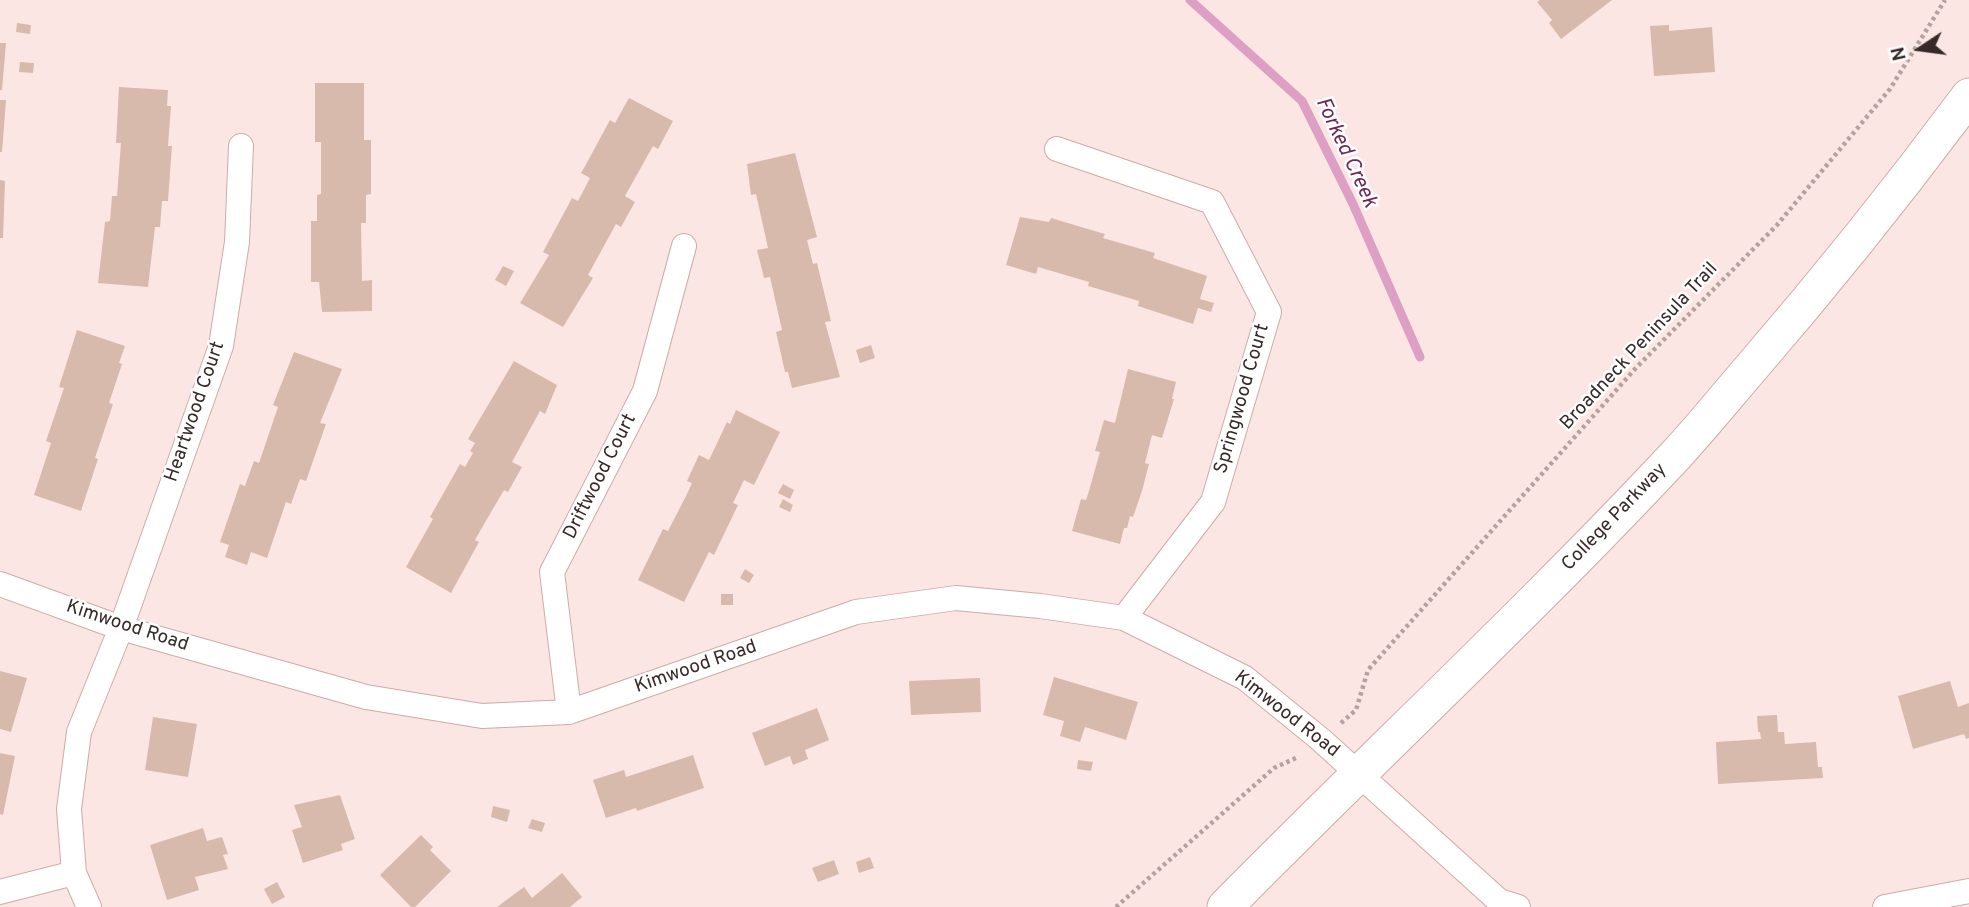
<!DOCTYPE html>
<style>
body{margin:0}
#map{position:relative;width:1969px;height:907px;overflow:hidden;background:#fce6e4;font-family:Overpass,sans-serif}
canvas{display:block}
.north{position:absolute;left:1885px;top:14px;width:70px;height:70px;-webkit-text-stroke:5px #fff;paint-order:stroke;rotate:257deg;font-size:19px;font-weight:700;line-height:28px;text-align:center;color:#362928}
.north::after{content:'';display:block;margin:auto;width:24px;height:32px;background:#362928;clip-path:polygon(50% 0,100% 100%,50% 72%,0 100%)}
</style>
<div id="map">
<canvas width="1969" height="907"></canvas>
<div class="north">N</div>
</div>
<script>
const ctx = document.querySelector('canvas').getContext('2d');
ctx.lineJoin = 'round';
function strokePath(path, color, width, dash) {
  ctx.strokeStyle = color;
  ctx.lineWidth = width;
  ctx.lineCap = dash ? 'butt' : 'round';
  ctx.setLineDash(dash || []);
  ctx.stroke(path);
}
function fill(path, color) {
  ctx.fillStyle = color;
  ctx.fill(path, 'evenodd');
}
function drawText(font, color, halo, rows, align = 'center') {
  ctx.font = font + ' Overpass,sans-serif';
  ctx.lineWidth = 5;
  ctx.setLineDash([]);
  ctx.textBaseline = 'middle';
  ctx.strokeStyle = halo;
  ctx.fillStyle = color;
  for (const [text, x, y, turn = 0] of rows) {
    ctx.save();
    ctx.translate(x, y);
    ctx.rotate((+turn || 0) * Math.PI / 180);
    ctx.textAlign = isNaN(turn) ? turn : align;
    if (halo) ctx.strokeText(text, 0, 0);
    ctx.fillText(text, 0, 0);
    ctx.restore();
  }
}
const stream = new Path2D(`
 M1190,0L1302,101L1353,204L1420,357`);
const building = new Path2D(`
 M1540,0H1612L1561,39L1549,23L1552,20L1537,2Z
 M17,23L31,25L30,34L16,32Z
 M1669,25V31L1712,27L1715,72L1654,76L1650,26Z
 M0,43H6L2,90H0Z
 M20,62L34,63L33,73L19,72Z
 M315,83H364V140H371V194L366,195V223H361L362,281L372,280V311L322,312L319,282H311V221H317V195L321,194V142H315Z
 M119,87L168,90L167,106H171L168,146H172L168,201H162L160,227H155L148,287L98,283L105,222L110,221L112,196H117L121,143H116Z
 M629,98L673,121L658,149L653,146L625,196L635,202L621,227L616,224L588,275L593,278L563,327L520,303L549,255L543,252L572,198L578,201L590,178L581,173L584,168L610,120L615,123Z
 M0,100H6L2,152H0Z
 M795,153L817,237L807,240L813,264L817,263L831,321L825,322L840,377L792,388L788,372H785L776,332L782,330L770,277L764,278L757,250L768,248L756,194L751,195L747,164Z
 M0,180L5,181L3,238H0Z
 M1020,217L1049,222L1051,218L1098,232L1105,234L1103,238L1155,253L1153,258L1207,276L1200,299L1214,303L1211,312L1198,308L1193,324L1138,306L1139,301L1088,286L1089,282L1038,267L1036,274L1006,265Z
 M503,266L514,271L506,286L495,280Z
 M77,330L125,346L119,363L122,364L109,403L113,404L95,458L98,459L81,511L34,495L51,443L46,441L64,388L59,387Z
 M871,345L875,358L860,363L856,350Z
 M294,352L342,369L320,423L326,424L306,481L300,479L291,504L286,502L267,558L251,552L247,565L225,557L229,545L220,542L240,484L245,486L254,461L259,463L278,407L273,405Z
 M514,361L557,385L545,414L540,411L512,462L522,467L508,492L504,490L487,519L475,540L479,542L451,593L406,567L433,519L430,517L460,464L465,467L473,453L470,451L475,443L468,439Z
 M1128,369L1176,382L1172,399H1174L1162,438L1152,435L1145,463L1149,464L1142,491L1133,517L1130,516L1127,528H1124L1120,544L1072,531L1081,499L1086,500L1089,491L1100,452L1095,451L1104,420L1115,423Z
 M736,410L780,432L754,485L744,480L733,503L738,505L714,555L709,552L684,602L638,580L663,529L668,531L686,496L692,483L687,481L699,455L709,460L727,422L730,424Z
 M783,484L794,490L790,499L778,493Z
 M783,499L793,505L790,512L779,507Z
 M745,569L754,575L749,583L740,578Z
 M721,594H733V605H721Z
 M0,671L27,678L11,732L0,729Z
 M1054,677L1138,702L1126,740L1085,727L1080,742L1060,736L1064,721L1043,715Z
 M980,678L981,712L911,715L909,681Z
 M1950,681L1958,707L1969,703V738L1966,739L1964,734L1913,749L1898,696Z
 M817,708L829,740L805,750L808,759L793,765L790,756L765,766L752,733Z
 M1777,715L1778,732H1784L1785,744L1816,742L1818,767H1822L1823,778L1718,784L1716,742L1761,739L1760,732H1758L1757,716Z
 M153,717L197,724L188,777L145,770Z
 M0,753L15,756L3,815L0,814Z
 M693,755L704,788L637,811L636,808L606,818L593,780L624,770L626,777Z
 M1078,760L1093,762L1091,771L1077,769Z
 M340,795L355,839L341,844L343,850L303,863L292,830L302,827L294,805Z
 M493,806L510,810L507,822L491,817Z
 M532,819L545,823L542,832L528,828Z
 M203,828L207,841L222,837L228,854L223,855L228,869L195,877L199,890L167,900L150,845Z
 M421,835L433,847L430,850L451,871L415,907H411L380,875Z
 M870,857L874,868L859,873L856,862Z
 M834,860L839,874L818,882L812,868Z
 M562,873L582,897L570,907H497L524,887L532,898Z
 M277,882L285,897L272,904L264,889Z`);
const path = new Path2D(`
 M1341,723L1356,710L1368,670L1635,369L1777,225L1890,89L1945,0
 M1116,907L1274,768L1298,757`);
const street = new Path2D(`
 M1057,149L1212,202L1269,312L1213,502L1124,618
 M0,584L121,628L366,697L482,716L569,712L856,612L956,598L1040,606L1124,618L1245,678L1320,739L1499,901L1518,907
 M569,712L552,572L645,391L684,246
 M0,892L74,873
 M89,907L74,873L69,809L79,732L121,628L221,346L237,242L241,146
 M1885,907L1969,891`);
const secondary = new Path2D(`
 M1225,907C1374,756 1530,611 1675,456C1701,428 1726,397 1751,368C1827,280 1900,189 1969,96`);
const streetNames = [
 ["Broadneck Peninsula Trail",1640,347,-47],
 ["Springwood Court",1243,399,-74],
 ["Heartwood Court",196,412,-71],
 ["Driftwood Court",601,477,-63],
 ["College Parkway",1615,518,-46],
 ["Kimwood Road",127,627,18],
 ["Kimwood Road",696,668,-19],
 ["Kimwood Road",1286,715,38]
];
const waterNames = [
 ["Forked Creek",1345,153,65]
];
strokePath(stream, '#dd9fc3', 9);
fill(building, '#d8baad');
strokePath(street, '#cdaba8', 26);
strokePath(secondary, '#cdaba8', 37);
strokePath(path, '#b4a1a0', 4.5, [3.5, 3.5]);
strokePath(street, '#fff', 24);
strokePath(secondary, '#fff', 35);
drawText('19px', '#362928', '#fff', streetNames);
drawText('italic 21px', '#6e2655', '#fff', waterNames);
</script>
